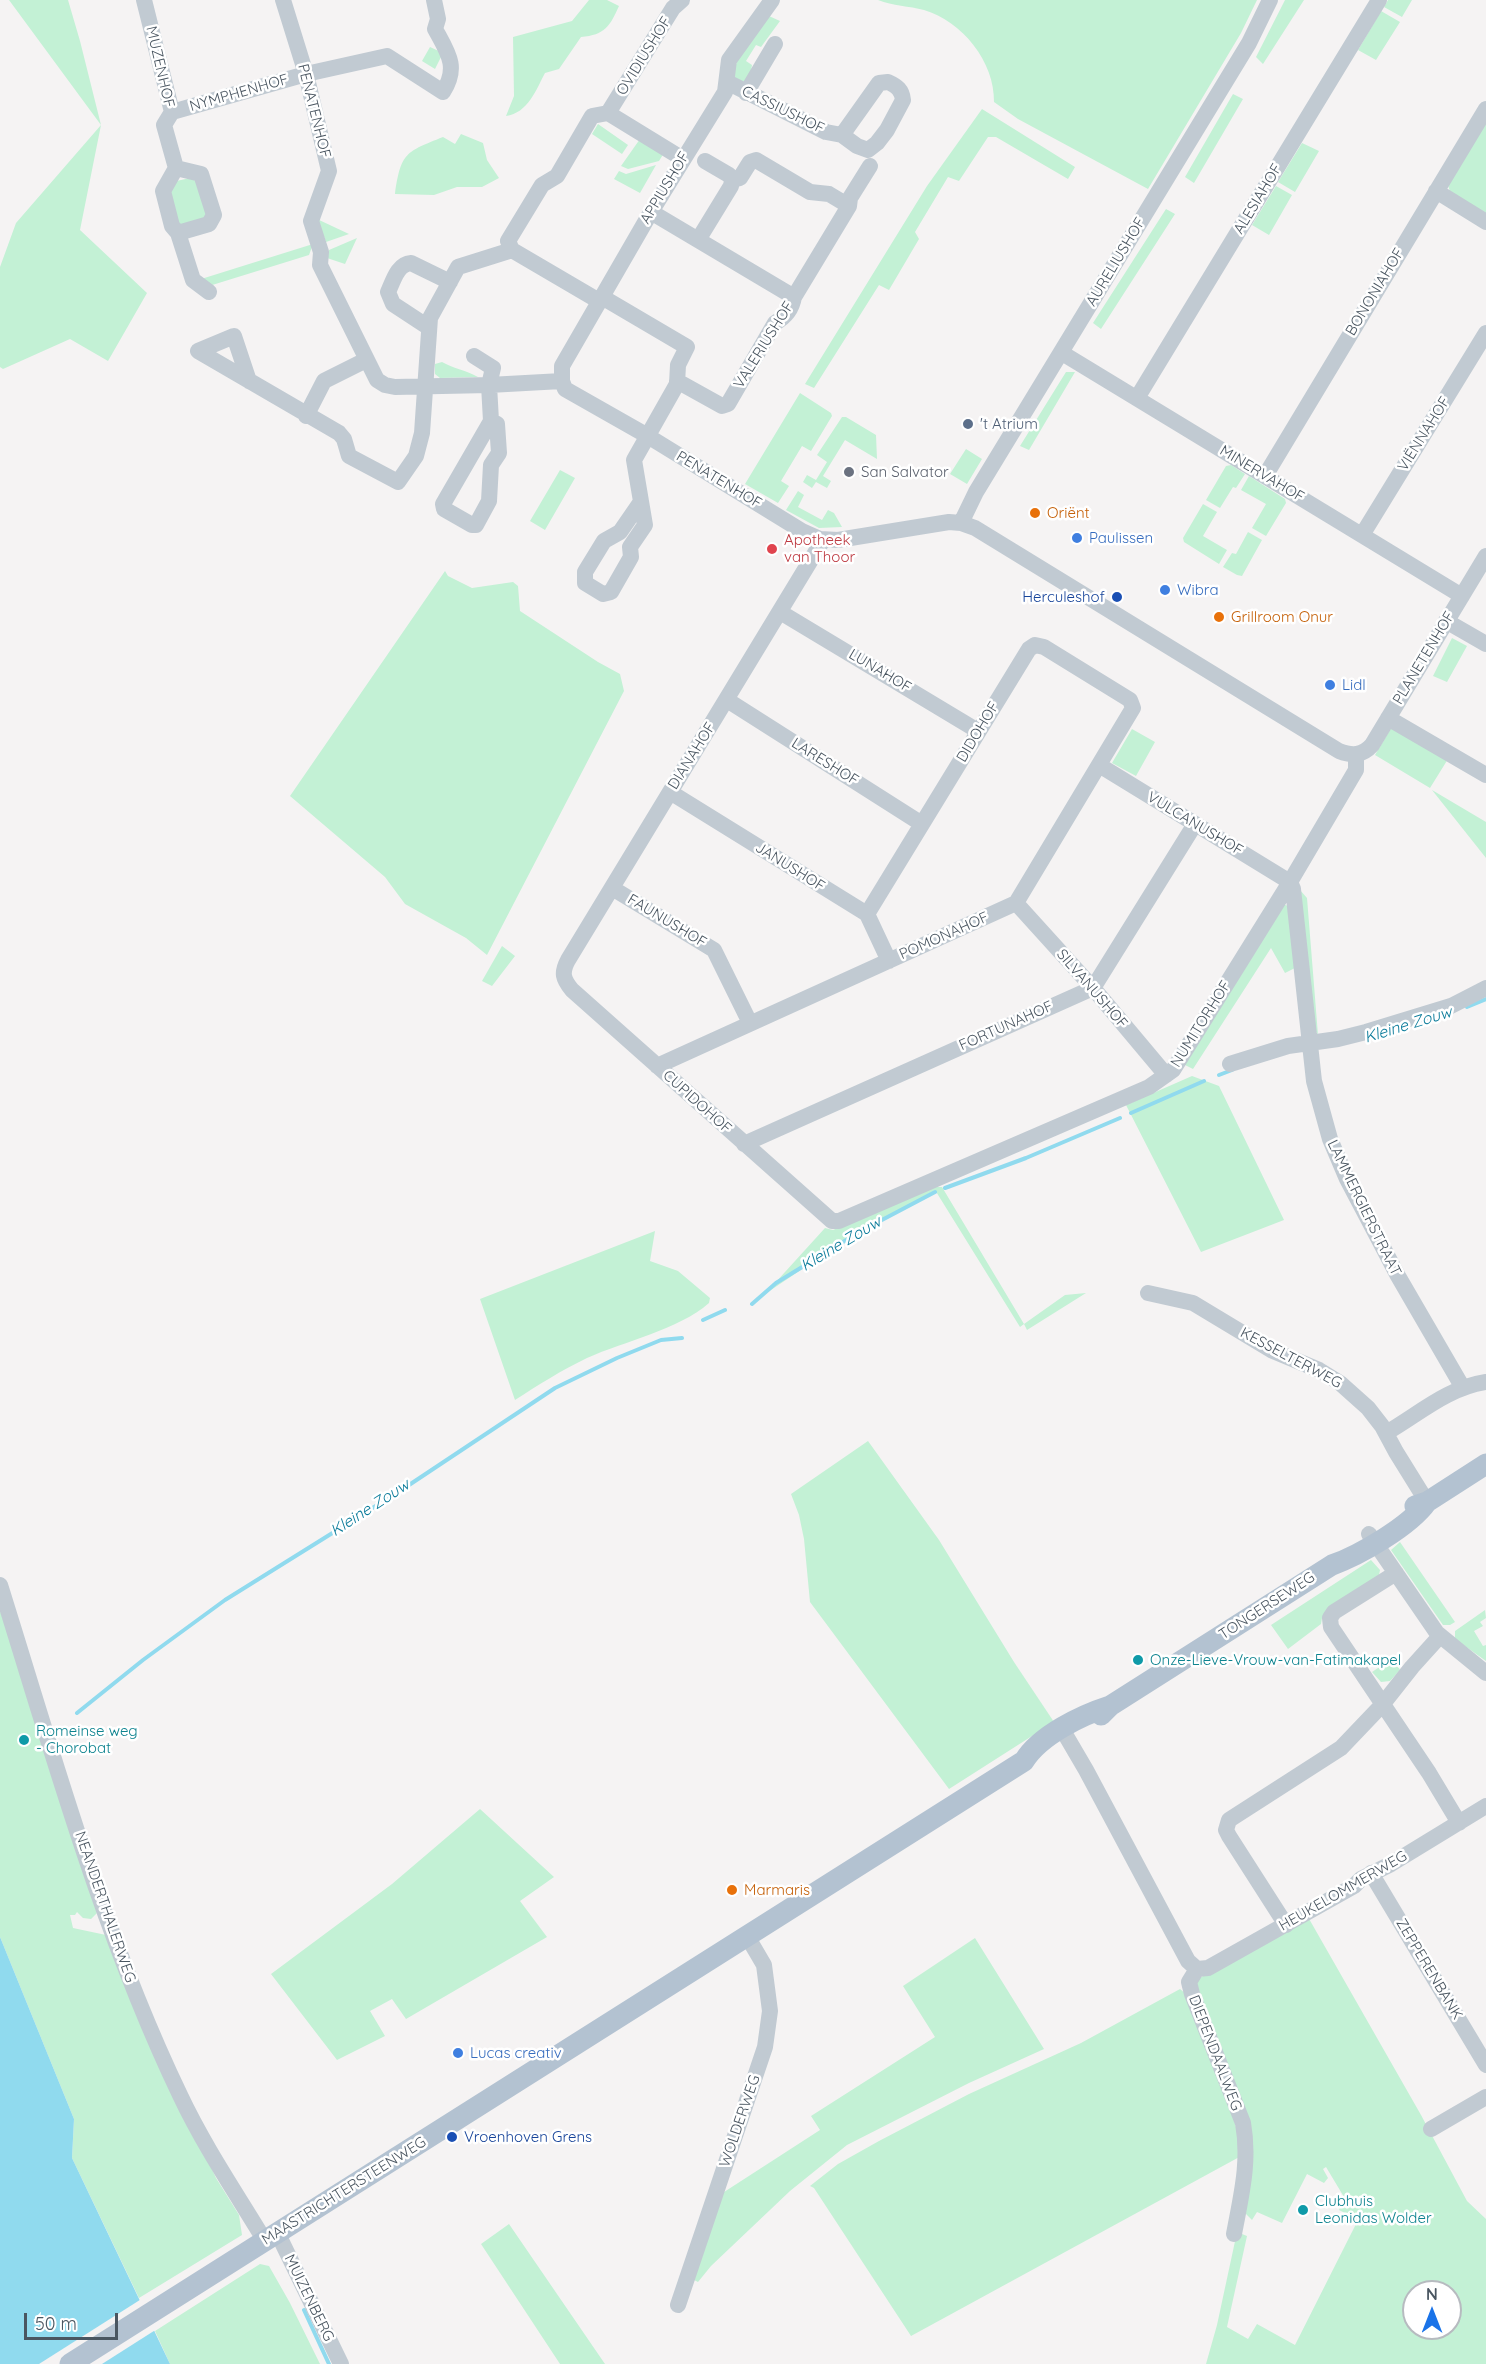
<!DOCTYPE html>
<meta charset="utf-8">
<style>
body{margin:0}
#map{position:relative;width:1486px;height:2364px;overflow:hidden;background:#f5f3f3;font-family:Quicksand,sans-serif}
canvas{display:block}
.north{position:absolute;left:1402px;top:2280px;width:60px;height:60px;box-sizing:border-box;background:#fff;border:2px solid #b7bbc0;border-radius:50%;rotate:0deg;font-size:16px;font-weight:700;line-height:24px;text-align:center;color:#4a5661}
.north::after{content:'';display:block;margin:auto;width:21px;height:27px;background:#1a73e8;clip-path:polygon(50% 0,100% 100%,50% 72%,0 100%)}
.scale{position:absolute;left:24px;top:2313px;width:94px;height:27px;box-sizing:border-box;border:3px solid #4a5661;border-top:0;padding-left:8px;font-size:18px;line-height:21px;white-space:nowrap;color:#4a5661;-webkit-text-stroke:4px #fff;paint-order:stroke}
</style>
<div id="map">
<canvas width="1486" height="2364"></canvas>
<div class="north">N</div>
<div class="scale">50 m</div>
</div>
<script>
const ctx = document.querySelector('canvas').getContext('2d');
ctx.lineJoin = 'round';
function fill(path, color) {
  ctx.fillStyle = color;
  ctx.fill(path, 'evenodd');
}
function strokePath(path, color, width, dash) {
  ctx.strokeStyle = color;
  ctx.lineWidth = width;
  ctx.lineCap = dash ? 'butt' : 'round';
  ctx.setLineDash(dash || []);
  ctx.stroke(path);
}
function drawText(font, color, halo, rows, align = 'center') {
  ctx.font = font + ' Quicksand,sans-serif';
  ctx.lineWidth = 5;
  ctx.setLineDash([]);
  ctx.textBaseline = 'middle';
  ctx.strokeStyle = halo;
  ctx.fillStyle = color;
  for (const [text, x, y, turn = 0] of rows) {
    ctx.save();
    ctx.translate(x, y);
    ctx.rotate((+turn || 0) * Math.PI / 180);
    ctx.textAlign = isNaN(turn) ? turn : align;
    if (halo) ctx.strokeText(text, 0, 0);
    ctx.fillText(text, 0, 0);
    ctx.restore();
  }
}
const green = new Path2D(`
 M9,0H68L80,41L101,125L80,230L147,293L108,361L70,339L3,369L0,367V267L16,223L101,125Z
 M589,0H607L619,6C610,26 605,35 581,37L559,69L545,73C536,90 528,113 506,116L514,96L513,37L572,21Z
 M878,0H1257L1241,33L1148,189L1018,119L994,102C995,62 962,21 924,10C909,6 893,6 878,0Z
 M1285,0H1304L1263,64L1256,57Z
 M1388,0H1412L1402,17L1384,7Z
 M1381,11L1400,22L1376,60L1358,50Z
 M769,16L780,21L761,47L756,45L746,61L752,65L749,82L735,81C731,56 755,34 769,16Z
 M430,47L443,53L435,69L422,61Z
 M1233,94L1243,99L1194,183L1185,177Z
 M982,109L1075,167L1068,179L996,137H988L959,181L948,177L915,232L919,239L889,290L879,285L814,388L805,384L927,186Z
 M1486,117V214L1450,192L1448,185Z
 M598,124L628,145L622,154L592,134Z
 M461,134L483,143L487,160L499,178L482,187H457L434,195L395,194C401,152 406,152 443,137L455,144Z
 M640,139L664,153L659,161L628,169L621,166Z
 M1302,143L1319,151L1295,192L1278,182Z
 M656,165L640,193L614,179L619,171L626,174Z
 M190,178L198,182L207,213L205,219L183,226L176,221L168,190L172,182Z
 M1276,186L1292,195L1269,235L1252,225Z
 M1166,209L1175,214L1101,329L1093,323Z
 M317,219L349,234L326,242Z
 M357,238L345,264L327,258L329,250Z
 M313,244L309,255L209,286L198,280Z
 M442,362C454,369 466,370 478,377L440,378L435,374V364Z
 M1066,372H1075L1029,450L1020,446Z
 M800,393L831,413L832,416L811,451L802,446L781,481L789,486L778,503L745,484Z
 M842,417H846L876,435L877,459L845,440L823,476L831,481L827,488L816,482L812,488L803,482L807,475L816,480L827,462L817,455Z
 M966,449L982,459L967,484L950,474Z
 M1231,465L1245,474L1236,488L1233,487L1220,508L1206,500L1226,466Z
 M560,470L575,478L545,530L530,521Z
 M1249,476L1285,499L1286,503L1266,536L1252,528L1266,504L1241,490Z
 M798,491L804,495L798,507L822,520L828,510L834,513L842,527L819,528L786,510Z
 M1203,504L1217,512L1203,536L1227,550L1219,564L1184,542L1183,538Z
 M1248,532L1262,540L1242,576L1237,575L1223,567L1232,553L1236,554Z
 M445,571L448,576L472,588L513,582L518,586L520,611L598,662L620,674L624,691L487,955L466,938L405,904L385,877L290,796Z
 M1452,638L1467,646L1447,682L1433,676Z
 M1393,725L1448,759L1430,788L1375,755Z
 M1132,729L1155,742L1136,776L1112,763Z
 M1432,790L1486,822V858Z
 M1300,890L1307,898L1318,1035L1313,1026Z
 M1281,903L1290,907L1295,968L1285,973L1271,948L1193,1069L1181,1063Z
 M502,946L515,956L492,986L482,981Z
 M1192,1076L1219,1086L1284,1220L1201,1252L1126,1105Z
 M931,1187H942L1024,1324L1065,1295L1086,1293L1027,1330L1024,1324L1020,1327L935,1190L841,1243L765,1294L825,1228L833,1230Z
 M655,1231L650,1261L678,1271L710,1298L709,1303C678,1330 625,1341 587,1358C562,1370 538,1385 515,1400L480,1299Z
 M868,1441L939,1540L1014,1662L1054,1722L949,1789L810,1602L804,1539L799,1515L791,1494Z
 M1400,1542L1455,1622L1450,1625H1443L1391,1550Z
 M1371,1560L1380,1570L1379,1575L1322,1618L1321,1624L1288,1649L1271,1625Z
 M0,1610L97,1913L91,1919L83,1918L77,1912L75,1915H70L73,1928L106,1935L216,2178L239,2215L242,2235L139,2298L72,2158L74,2119L0,1937Z
 M1485,1610L1486,1618L1480,1622L1483,1626L1474,1631L1483,1646L1486,1645V1661L1455,1639V1631Z
 M1393,1658L1400,1670L1390,1681L1381,1682L1372,1672Z
 M480,1809L554,1877L520,1901L547,1937L406,2019L392,1999L370,2011L385,2036L337,2060L271,1974L392,1884Z
 M1308,1917L1421,2115L1467,2201L1486,2219V2364H1206L1217,2325L1237,2232L1247,2236L1227,2327L1248,2339L1257,2324L1295,2345L1356,2224L1353,2222L1355,2218L1339,2210L1344,2197L1326,2167L1323,2169L1328,2178L1324,2183L1307,2174L1282,2223L1257,2212L1252,2220L1244,2212L1249,2175L1196,1980ZM1414,2292H1450V2328H1414Z
 M975,1938L1044,2049L969,2083L847,2145L790,2191L711,2266L698,2282L692,2279L721,2194L820,2130L811,2116L935,2037L903,1986Z
 M1180,1989L1186,1994L1239,2127L1243,2155L911,2336L814,2188L810,2186L838,2164L879,2141L969,2094L1081,2043Z
 M509,2224L605,2364H560L481,2244Z
 M260,2264L269,2266L290,2303L320,2364H170L155,2331Z`);
const water = new Path2D(`
 M0,1937L74,2119L72,2158L170,2364H0Z`);
const pier = new Path2D(`
 M143,2298L157,2329L102,2364H39Z`);
const stream = new Path2D(`
 M1467,1007L1486,999
 M1219,1075L1232,1070
 M1131,1113L1204,1081
 M945,1188L1026,1158L1120,1118
 M752,1304L776,1283L861,1231L935,1192
 M703,1320L725,1310
 M77,1713L143,1660L225,1600L403,1489L555,1388L617,1358L661,1340L682,1338
 M304,2310L329,2364`);
const minor = new Path2D(`
 M144,0L172,112L164,125L176,168L163,191L172,226L178,233L193,280L209,292
 M283,0L306,74L329,171L311,221L321,252L320,265L377,380L385,385L395,387L489,385L562,381
 M772,0L729,60L725,92L651,212L562,366V381L565,389L646,435L802,531L820,539L838,540L949,522L961,523L975,528L1339,751C1352,756 1362,756 1372,745L1486,556
 M727,82L826,132L842,135
 M888,82C897,86 902,90 903,100L887,130L877,143L868,150L857,146L842,135L879,83Z
 M746,93L775,44
 M172,112L306,74L387,56L443,92C459,67 448,53 435,29L438,19L434,0
 M608,113L673,8L682,0
 M176,168L201,174L214,215L209,224L178,233
 M732,180L740,178L750,162L756,160L810,192L829,194L849,206
 M1436,191L1486,222
 M651,212L794,297
 M698,240L731,186L732,180L729,175L705,161
 M602,297L687,347L678,365L677,384L634,460L645,525L630,547L631,557L611,592L603,594L585,583V572L604,541L620,532L640,503
 M599,301L512,250L508,241L542,185L557,176L592,116L608,113L683,159
 M428,327L393,304L388,292C393,282 397,264 411,263L450,282
 M1062,353L1462,596
 M474,356L493,368L489,385L491,421L443,504L444,509L472,525H476L489,501L491,465L499,453L497,424L491,421
 M249,381L234,336L198,351L339,433L344,439L349,456L398,482L416,456L422,433L430,318L458,267L512,250
 M677,381L722,406L728,404L775,323C786,317 792,309 794,297L849,206L850,198L870,166
 M1137,398L1379,0
 M306,416L324,381L366,360
 M1265,476L1486,109
 M961,523L976,492L1249,43L1270,0
 M1362,535L1486,333
 M823,540L568,960C561,973 563,979 572,990L832,1221H839L1149,1087L1173,1070L1290,882L1356,770V755
 M780,612L978,731
 M1446,621L1486,644
 M727,700L922,824
 M1388,718L1486,775
 M1099,765L1290,882L1293,889L1314,1081L1330,1139L1347,1179L1398,1276L1463,1388
 M670,792L867,914L889,961
 M612,888L714,950L750,1023
 M1016,903L1093,988L1166,1075
 M1230,1064L1288,1046L1338,1039L1366,1032L1451,1006L1486,988
 M657,1066L1016,903L1133,708L1130,700L1044,647L1035,645L1029,649L867,914
 M744,1144L1093,988L1195,824
 M1148,1293L1193,1303L1271,1350L1319,1370L1340,1383L1368,1408L1382,1426L1396,1452L1427,1502
 M1386,1433C1419,1414 1447,1388 1486,1382
 M1369,1534L1437,1633L1486,1673
 M1396,1573L1334,1612L1330,1618L1331,1627L1429,1773L1459,1823
 M0,1585C54,1757 102,1932 180,2095C204,2146 236,2193 265,2241
 M1062,1729L1086,1770L1188,1961L1197,1969
 M1371,1873L1486,2065
 M1286,1925L1229,1836L1226,1830L1229,1820L1341,1748L1382,1705L1412,1667L1440,1636
 M1197,1969L1208,1968L1354,1886L1361,1879L1391,1864L1486,1806
 M1197,1969L1189,1982L1192,1994L1243,2123C1250,2162 1241,2196 1234,2234
 M1431,2129L1486,2097
 M277,2232L341,2364
 M678,2305L765,2047L770,2011L764,1965L747,1936`);
const major = new Path2D(`
 M1415,1506L1427,1502L1486,1464
 M1101,1715L1110,1706L1332,1565C1360,1555 1410,1526 1427,1502
 M70,2364L1024,1761C1040,1735 1082,1715 1110,1706`);
const markers = [
 [968,424,6,"#5c6f8a"],
 [849,472,6,"#6b7280"],
 [1035,513,6,"#e8710a"],
 [1077,538,6,"#3f7fe0"],
 [772,549,6,"#e0444e"],
 [1165,590,6,"#3f7fe0"],
 [1117,597,6,"#1a4fb4"],
 [1219,617,6,"#e8710a"],
 [1330,685,6,"#3f7fe0"],
 [1138,1660,6,"#0f9aa8"],
 [24,1740,6,"#0f9aa8"],
 [732,1890,6,"#e8710a"],
 [458,2053,6,"#3f7fe0"],
 [452,2137,6,"#1a4fb4"],
 [1303,2210,6,"#0f9aa8"]
];
const streetNames = [
 ["OVIDIUSHOF",644,56,-58],
 ["MUZENHOF",160,67,77],
 ["NYMPHENHOF",239,93,-16],
 ["CASSIUSHOF",783,110,26],
 ["PENATENHOF",314,111,76],
 ["APPIUSHOF",665,188,-59],
 ["ALESIAHOF",1258,199,-59],
 ["AURELIUSHOF",1116,262,-59],
 ["BONONIAHOF",1375,292,-59],
 ["VALERIUSHOF",764,345,-58],
 ["VIËNNAHOF",1424,434,-58],
 ["MINERVAHOF",1262,474,31],
 ["PENATENHOF",719,480,31],
 ["PLANETENHOF",1424,658,-59],
 ["LUNAHOF",880,671,31],
 ["DIDOHOF",978,732,-59],
 ["DIANAHOF",692,756,-58],
 ["LARESHOF",825,762,32],
 ["VULCANUSHOF",1195,824,31],
 ["JANUSHOF",790,867,32],
 ["FAUNUSHOF",667,921,31],
 ["POMONAHOF",944,936,-24],
 ["SILVANUSHOF",1092,989,49],
 ["NUMITORHOF",1201,1024,-58],
 ["FORTUNAHOF",1006,1026,-24],
 ["CUPIDOHOF",697,1102,42],
 ["LAMMERGIERSTRAAT",1364,1208,64],
 ["KESSELTERWEG",1291,1358,28],
 ["TONGERSEWEG",1267,1606,-33],
 ["HEUKELOMMERWEG",1343,1891,-30],
 ["NEANDERTHALERWEG",105,1907,71],
 ["ZEPPERENBANK",1429,1969,59],
 ["DIEPENDAALWEG",1215,2053,69],
 ["WOLDERWEG",740,2121,-71],
 ["MAASTRICHTERSTEENWEG",344,2191,-32],
 ["MUIZENBERG",309,2298,64]
];
const serviceNames = [
 ["'t Atrium",980,424]
];
const worshipNames = [
 ["San Salvator",861,472]
];
const foodNames = [
 ["Oriënt",1047,513],
 ["Grillroom Onur",1231,617],
 ["Marmaris",744,1890]
];
const shopNames = [
 ["Paulissen",1089,538],
 ["Wibra",1177,590],
 ["Lidl",1342,685],
 ["Lucas creativ",470,2053]
];
const healthNames = [
 ["Apotheek",784,540],
 ["van Thoor",784,557]
];
const transitNames = [
 ["Herculeshof",1105,597],
 ["Vroenhoven Grens",464,2137,"left"]
];
const cultureNames = [
 ["Onze-Lieve-Vrouw-van-Fatimakapel",1150,1660],
 ["Romeinse weg",36,1731],
 ["- Chorobat",36,1748],
 ["Clubhuis",1315,2201],
 ["Leonidas Wolder",1315,2218]
];
const waterNames = [
 ["Kleine Zouw",1408,1025,-17],
 ["Kleine Zouw",841,1244,-31],
 ["Kleine Zouw",370,1508,-33]
];
fill(green, '#c3f1d5');
fill(water, '#90daee');
fill(pier, '#f5f3f3');
strokePath(stream, '#90daee', 4);
strokePath(minor, '#c1cad2', 16);
strokePath(major, '#b3c2d1', 21);
for (const [x, y, r, color] of markers) {
  const dot = new Path2D();
  dot.arc(x, y, r, 0, 2 * Math.PI);
  ctx.fillStyle = color;
  ctx.fill(dot);
  strokePath(dot, '#fff', 2);
}
drawText('15px', '#4a5661', '#fff', streetNames);
drawText('15px', '#4e5e75', '#fff', serviceNames, 'left');
drawText('15px', '#5b616d', '#fff', worshipNames, 'left');
drawText('15px', '#c56008', '#fff', foodNames, 'left');
drawText('15px', '#366cbe', '#fff', shopNames, 'left');
drawText('15px', '#be3a42', '#fff', healthNames, 'left');
drawText('15px', '#164399', '#fff', transitNames, 'right');
drawText('15px', '#0d838f', '#fff', cultureNames, 'left');
drawText('italic 16px', '#0c7c9b', '#fff', waterNames);
</script>
